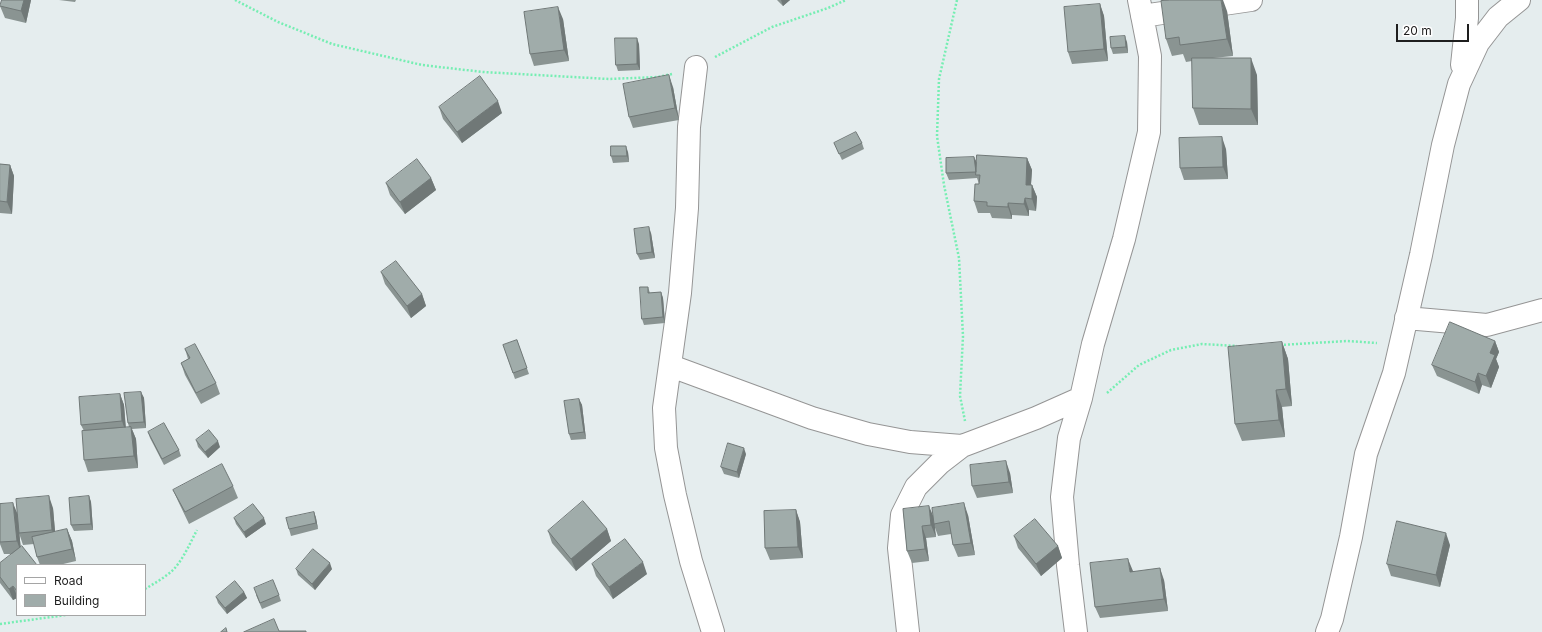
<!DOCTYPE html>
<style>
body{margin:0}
#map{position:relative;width:1542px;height:632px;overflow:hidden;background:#e5edee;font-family:Inter,sans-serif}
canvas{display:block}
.legend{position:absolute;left:16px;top:564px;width:130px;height:52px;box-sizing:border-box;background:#fff;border:1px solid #a5a5a5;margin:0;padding:5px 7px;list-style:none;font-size:12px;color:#1e1e1e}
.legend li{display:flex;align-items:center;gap:8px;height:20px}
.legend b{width:20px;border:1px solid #a5a5a5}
.scale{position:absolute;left:1396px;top:24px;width:73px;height:18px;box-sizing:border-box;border:2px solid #1e1e1e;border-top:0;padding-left:5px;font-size:12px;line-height:14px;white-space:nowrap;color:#1e1e1e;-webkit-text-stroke:3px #fff;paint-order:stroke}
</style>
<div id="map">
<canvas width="1542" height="632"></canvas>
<ul class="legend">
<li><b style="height:5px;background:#fff"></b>Road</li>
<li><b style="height:11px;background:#a0acaa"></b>Building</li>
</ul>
<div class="scale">20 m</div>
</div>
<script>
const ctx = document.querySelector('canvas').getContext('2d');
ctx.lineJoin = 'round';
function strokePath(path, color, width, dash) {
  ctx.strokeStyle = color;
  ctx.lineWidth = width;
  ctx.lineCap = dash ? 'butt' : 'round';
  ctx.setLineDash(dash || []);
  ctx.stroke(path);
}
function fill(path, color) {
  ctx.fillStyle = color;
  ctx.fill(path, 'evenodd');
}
const path = new Path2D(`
 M235,0L278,22L332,44L422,65L483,72L609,79L658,77L672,74
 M957,0L939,79L937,136L944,185L959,258L963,336L960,396L965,421
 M715,57L772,27L828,8L846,0
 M1280,345L1347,341L1377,343
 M1107,393L1139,365L1171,350L1202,344L1237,346
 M145,589C155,583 166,577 174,569C184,558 190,543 197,530
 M0,624L66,615`);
const minor = new Path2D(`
 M1142,16L1251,0
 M1462,65L1467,18V0
 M696,67L689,127L687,208L680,293L664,408L666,448L675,495L691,561L713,632
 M1406,318L1487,325L1542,310
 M671,366L812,418L868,434L910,442L962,446L1036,418L1081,398
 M908,632L899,548L902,515L916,487L940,463L962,446
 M1076,632L1068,565L1062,497L1069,438L1081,398L1093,344L1124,239L1149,132L1150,56L1139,0
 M1327,632L1332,619L1351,537L1366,454L1394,373L1421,255L1443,145L1459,84L1478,43L1498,17L1519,0`);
const wall = new Path2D(`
 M2,0H31L26,23L5,18L0,6Z
 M59,0H76L75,2Z
 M777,0H790L783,6Z
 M1100,4L1104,16L1108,61L1072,64L1068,52Z
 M1227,11L1233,56L1213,58L1257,75L1258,125H1199L1193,108L1192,61L1186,62L1183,54L1172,56L1166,39Z
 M563,19L569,61L534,66L530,54Z
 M1127,42L1128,53L1113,54L1111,48Z
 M639,44L640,70L618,71L616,65Z
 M673,87L679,120L633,128L629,117Z
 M439,107L502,113L462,143L443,119Z
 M834,143H862L864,149L842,160Z
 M1226,149L1228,179L1184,180L1180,168Z
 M628,152L629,162L613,163L611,156Z
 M974,157L977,163L1027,158L1032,170L1031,185H1032L1037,197L1036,211L1029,210V216L1012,215V219L992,218L990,213H978L974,201L979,184L977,178L949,180L946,173Z
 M0,164L10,165L14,176L12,214L0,213Z
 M431,178L436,190L405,214L390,195L386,183Z
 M651,233L655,258L640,260L637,254Z
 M381,272L422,294L426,306L411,318L385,284Z
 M648,287L650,293L661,292L663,298L665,323L644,325L642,319Z
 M517,340L529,374L515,379L503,345Z
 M1495,341L1499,352L1496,359L1499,367L1491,388L1482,385L1479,394L1437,376L1432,365Z
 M1282,342L1288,359L1292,406L1282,407L1285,437L1242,441L1235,424Z
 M185,349L216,383L220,394L201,404L185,375L181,363L188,359Z
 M141,392L144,398L146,428L132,429L136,439L138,468L88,472L84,460V431L81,425L120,394L124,405L126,428L129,427L128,423Z
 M579,399L582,405L586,439L571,440L569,434Z
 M148,432L179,450L181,456L164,465L150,438Z
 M196,440L220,447L208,458L198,447Z
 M746,454L739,478L724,474L721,467Z
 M1010,473L1013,493L977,498L972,486Z
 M233,486L238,498L189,524L178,501L173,490Z
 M89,496L91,502L93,530L74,531L71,525Z
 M0,504L17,514L53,508L55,532L67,529L72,541L76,561L59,565H40L37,557L34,544L23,545L19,533L21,548L17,565V598L13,600L0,583V563L13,554H4L0,544Z
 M903,509L933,515H968L975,555L958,557L953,545L951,534L938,536L934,525L936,537L926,538L929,561L912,563L907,551Z
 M796,510L800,522L803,558L770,560L765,548Z
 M314,512L316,518L318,529L291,536L289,529Z
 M234,518L266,524L246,538L236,524Z
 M607,529L611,541L576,571L552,543L548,531Z
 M1014,536L1058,546L1062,558L1041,576L1018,548Z
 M1450,545L1440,587L1391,576L1387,564Z
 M592,564L647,574L613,599L596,576Z
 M296,569H332L315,590L298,575Z
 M1133,571L1164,580L1168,611L1100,618L1095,607Z
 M244,592L247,598L227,614L218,603L216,597Z
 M256,595H279L281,601L262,609Z`);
const shadedWall = new Path2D(`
 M24,0H31L26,23L21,11Z
 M781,0H790L783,6Z
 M1221,0H1223L1227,11L1233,56L1227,39Z
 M1100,4L1104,16L1108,61L1104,49Z
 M558,7L563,19L569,61L564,50Z
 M1125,36L1127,42L1128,53L1126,47Z
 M637,38L639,44L640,70L637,64Z
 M1251,58L1257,75L1258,125L1251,109Z
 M669,75L673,87L679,120L675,108Z
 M498,101L502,113L462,143L457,132Z
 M1222,137L1226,149L1228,179L1223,167Z
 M626,146L628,152L629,162L627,156Z
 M974,157L977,163V175L976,172Z
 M1027,158L1032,170L1030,197L1026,185Z
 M10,165L14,176L12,214L7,202Z
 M431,178L436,190L405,214L400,202Z
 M1032,185L1037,197L1036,211L1032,199Z
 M1025,198L1029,210V216L1024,204Z
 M1008,203L1012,215V219L1008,207Z
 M649,227L651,233L655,258L652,252Z
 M661,292L663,298L665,323L663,317Z
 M422,294L426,306L411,318L407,306Z
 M1495,341L1499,352L1496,359L1499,367L1491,388L1486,376L1490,353Z
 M1282,342L1288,359L1292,406L1286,389Z
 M1478,373L1482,385L1479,394L1475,382Z
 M1276,390L1282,407L1285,437L1279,420Z
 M141,392L144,398L146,428L144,422Z
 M120,394L124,405L126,433L122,421Z
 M579,399L582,405L586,439L584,432Z
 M131,427L136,439L138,468L134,456Z
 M218,441L220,447L208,458L205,452Z
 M744,448L746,454L739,478L737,472Z
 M1006,461L1010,473L1013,493L1009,482Z
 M49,496L53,508L56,542L52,530Z
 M89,496L91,502L93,530L91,524Z
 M13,503L18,515L21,553L17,541Z
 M964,503L968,515L975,555L971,543Z
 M929,506L934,518L936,537L931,525Z
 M796,510L800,522L803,558L798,547Z
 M314,512L316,518L318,529L316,523Z
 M264,518L266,524L246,538L244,532Z
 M922,526L926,538L929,561L925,549Z
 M67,529L72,541L76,561L72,549Z
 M607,529L611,541L576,571L571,559Z
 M1446,533L1450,545L1440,587L1436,575Z
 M1058,546L1062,558L1041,576L1036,564Z
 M1128,559L1133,571L1134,584L1130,572Z
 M643,562L647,574L613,599L609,587Z
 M330,563L332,569L315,590L312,584Z
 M1160,568L1164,580L1168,611L1164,599Z
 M13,586L17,596V598L13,600L9,589Z
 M244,592L247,598L227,614L225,608Z`);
const building = new Path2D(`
 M2,0H24L21,11L0,6Z
 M1170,0H1221L1227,39L1180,45L1179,37L1166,39L1161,1Z
 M1100,4L1104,49L1068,52L1064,7Z
 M558,7L564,50L530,54L524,12Z
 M1125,36L1126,47L1111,48L1110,37Z
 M615,38H637V64L616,65Z
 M1192,58H1251V109L1193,108Z
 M669,75L675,108L629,117L623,84Z
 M480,76L498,101L457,132L439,107Z
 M856,132L862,143L839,154L834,143Z
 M1222,137L1223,167L1180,168L1179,138Z
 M611,146H626L627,156H611Z
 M977,155L1027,158L1026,185H1032V199L1025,198L1024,204L1008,203V207L987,206V202L974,201L975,184H979L980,175H976Z
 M974,157L976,172L946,173V158Z
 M417,159L431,178L400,202L386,183Z
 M0,164L10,165L7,202L0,201Z
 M649,227L652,252L637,254L634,229Z
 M396,261L422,294L407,306L381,272Z
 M640,287H648V293L661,292L663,317L642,319Z
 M1450,322L1495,341L1490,353L1495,355L1486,376L1478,373L1475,382L1432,365Z
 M517,340L527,368L513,373L503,345Z
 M1282,342L1286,389L1276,390L1279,420L1235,424L1228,347Z
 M195,344L216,383L196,393L181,363L190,358L185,349Z
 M141,392L144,422L128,423L124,393Z
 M120,394L122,421L81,425L79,397Z
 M579,399L584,432L569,434L564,401Z
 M164,423L179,450L162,459L148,432Z
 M131,427L134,456L84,460L82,431Z
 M209,430L218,441L205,452L196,440Z
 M728,443L744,448L737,472L721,467Z
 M1006,461L1009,482L972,486L970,465Z
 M222,464L233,486L185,512L173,490Z
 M49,496L52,530L19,533L16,499Z
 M89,496L91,524L71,525L69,498Z
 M583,501L607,529L571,559L548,531Z
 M13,503L17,541L0,542V504Z
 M964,503L971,543L953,545L949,521L934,524L932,508Z
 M253,504L264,518L244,532L234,518Z
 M929,506L931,525L922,526L925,549L907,551L903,509Z
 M796,510L798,547L765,548L764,511Z
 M314,512L316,523L289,529L286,518Z
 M1035,519L1058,546L1036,564L1014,536Z
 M1397,521L1446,533L1436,575L1387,564Z
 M67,529L72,549L37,557L32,537Z
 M625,539L643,562L609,587L592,564Z
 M22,546L37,565H17V591L13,586L9,589L0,577V563Z
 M313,549L330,563L312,584L296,569Z
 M1128,559L1130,572L1160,568L1164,599L1095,607L1090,563Z
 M273,580L279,595L260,603L254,588Z
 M235,581L244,592L225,608L216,597Z
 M274,619L279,631H306V632H244Z
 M226,628L227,632H221Z`);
strokePath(minor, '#959595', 24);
strokePath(path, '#76eeb3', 2.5, [2, 2]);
strokePath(minor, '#fff', 22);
fill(wall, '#8a9492');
fill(shadedWall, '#707877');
fill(building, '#a0acaa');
strokePath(building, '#707877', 1);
</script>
